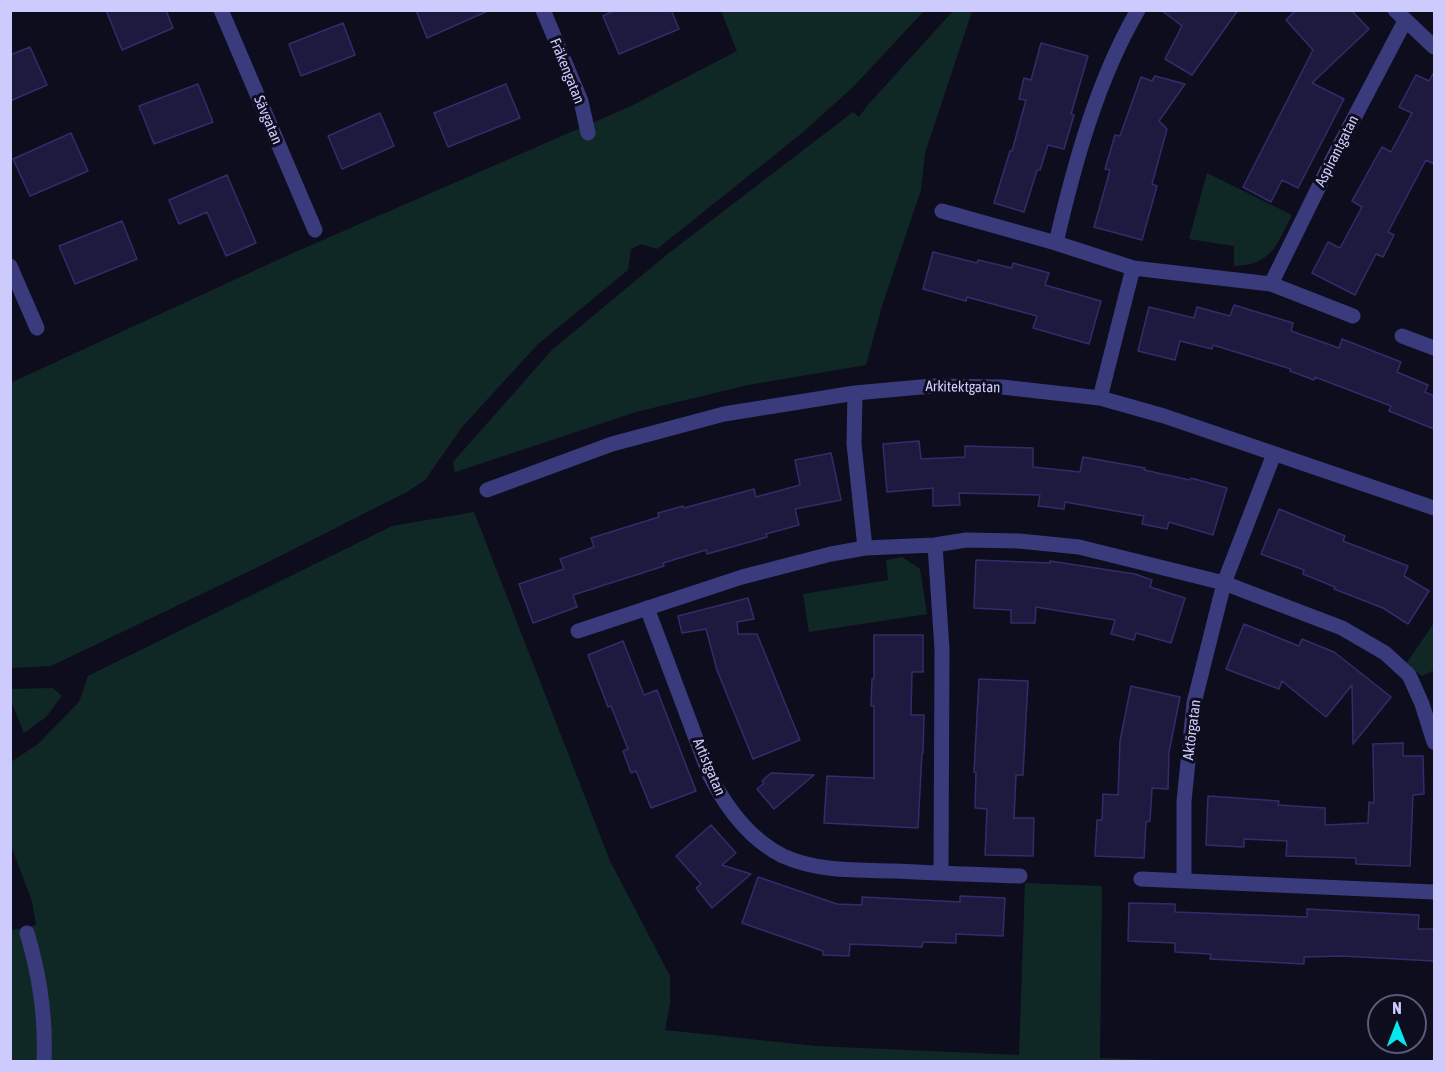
<!DOCTYPE html>
<meta charset="utf-8">
<style>
body{margin:0}
#map{position:relative;width:1445px;height:1072px;overflow:hidden;background:#0e0d1e;font-family:"Asap Condensed",sans-serif}
canvas{display:block}
.frame{position:absolute;inset:0;border:12px solid #cdcbfe;pointer-events:none}
.north{position:absolute;left:1367px;top:994px;width:60px;height:60px;box-sizing:border-box;background:#0e0d1e;border:2px solid #5a5978;border-radius:50%;rotate:0deg;font-size:16px;font-weight:700;line-height:24px;text-align:center;color:#cdcbfe}
.north::after{content:'';display:block;margin:auto;width:21px;height:27px;background:#07e7ee;clip-path:polygon(50% 0,100% 100%,50% 72%,0 100%)}
</style>
<div id="map">
<canvas width="1445" height="1072"></canvas>
<div class="frame"></div>
<div class="north">N</div>
</div>
<script>
const ctx = document.querySelector('canvas').getContext('2d');
ctx.lineJoin = 'round';
function fill(path, color) {
  ctx.fillStyle = color;
  ctx.fill(path, 'evenodd');
}
function strokePath(path, color, width, dash) {
  ctx.strokeStyle = color;
  ctx.lineWidth = width;
  ctx.lineCap = dash ? 'butt' : 'round';
  ctx.setLineDash(dash || []);
  ctx.stroke(path);
}
function drawText(font, color, halo, rows, align = 'center') {
  ctx.font = font + ' "Asap Condensed",sans-serif';
  ctx.lineWidth = 6;
  ctx.setLineDash([]);
  ctx.textBaseline = 'middle';
  ctx.strokeStyle = halo;
  ctx.fillStyle = color;
  for (const [text, x, y, turn = 0] of rows) {
    ctx.save();
    ctx.translate(x, y);
    ctx.rotate((+turn || 0) * Math.PI / 180);
    ctx.textAlign = isNaN(turn) ? turn : align;
    if (halo) ctx.strokeText(text, 0, 0);
    ctx.fillText(text, 0, 0);
    ctx.restore();
  }
}
const green = new Path2D(`
 M721,11H924L853,87L802,133L657,249L641,244L631,249L628,270L538,344L462,427L425,480L407,492L260,566L51,666L11,668L10,383L293,253L631,106L737,51Z
 M953,11H972L925,153L921,190L882,306L866,365L748,385L636,412L455,472L453,462L552,350L669,253L853,112L859,117L867,106Z
 M1207,173L1292,215C1276,245 1272,265 1234,266V246L1189,239Z
 M474,512L610,861L670,976V1003L665,1030L816,1046L1019,1055L1025,883L1102,886L1100,1058L1189,1061H11V927L13,930L36,925L32,901L11,846V762L38,744L79,702L88,676L392,526Z
 M902,557L920,569L927,614L809,632L803,594L888,580L886,560Z
 M1434,623V670L1422,676L1406,664Z
 M53,688L62,696L46,717L24,733L11,701V689Z`);
const building = new Path2D(`
 M106,10H166L173,28L122,50Z
 M416,10H490L427,38Z
 M615,10H671L679,29L619,54L603,16Z
 M1161,10H1238L1192,75L1165,59L1182,26Z
 M1296,10H1351L1369,29L1312,83L1344,99L1298,188L1282,180L1271,202L1243,187L1313,50L1286,20Z
 M343,23L355,55L301,76L289,44Z
 M1041,43L1088,56L1071,114L1074,115L1064,149L1048,145L1040,170H1037L1024,212L994,203L1010,151H1012L1026,100L1019,99L1024,78L1031,80Z
 M30,47L47,85L10,101V55Z
 M1434,72V164L1426,160L1388,232L1394,235L1383,257L1376,254L1355,295L1312,273L1328,242L1340,248L1362,207L1352,201L1382,147L1391,152L1412,113L1399,107L1416,75L1429,81Z
 M1155,76L1185,84L1159,121L1167,129L1152,184L1157,186L1142,240L1094,227L1110,170L1105,169L1115,135L1120,136L1141,77L1152,81Z
 M198,84L213,122L154,144L139,106Z
 M506,84L520,118L448,147L434,113Z
 M380,113L394,146L342,169L328,136Z
 M71,133L88,171L30,196L13,159Z
 M227,175L256,243L226,256L207,212L179,224L169,200Z
 M122,221L137,259L75,284L59,246Z
 M933,252L977,263L978,260L1012,268L1013,263L1049,273L1045,285L1101,301L1089,344L1033,328L1037,316L967,297L966,301L923,289Z
 M1234,305L1293,323L1291,331L1339,348L1342,339L1401,362L1397,372L1428,385L1425,392L1434,396V429L1389,411L1391,406L1315,377L1314,380L1290,371L1291,369L1213,345L1212,349L1180,341L1175,360L1138,351L1149,307L1194,318L1197,307L1230,316Z
 M919,441L921,459L965,457V446L1033,448V467L1080,472L1083,457L1145,468L1144,470L1190,480L1191,478L1227,488L1213,535L1169,522L1167,529L1142,524L1144,516L1065,502L1064,509L1038,506L1040,495L959,493L960,505L933,506V488L887,492L883,444Z
 M831,453L841,500L795,509L799,525L766,534L767,537L707,554L706,550L663,563L664,566L573,595L577,607L533,623L519,584L564,569L560,559L594,547L591,538L659,517L658,513L683,506L684,508L754,489L756,497L800,485L795,460Z
 M1279,509L1345,536L1343,541L1408,566L1404,576L1429,591L1408,624L1383,608L1334,589L1335,587L1303,574L1304,570L1261,554Z
 M976,560L1050,563V561L1135,574L1152,580L1150,587L1185,598L1171,643L1136,633L1134,640L1111,634L1115,620L1036,607L1035,623H1011V610L974,608Z
 M748,598L754,619L737,622L738,634H757L800,740L753,759L717,670L706,629L682,633L678,616Z
 M1244,624L1299,646L1302,639L1334,652L1391,697L1353,744L1352,685L1326,717L1282,681L1279,689L1226,669Z
 M874,635H923V672H912L911,715H924L923,753H922L918,828L824,823L827,776L874,778V706H871L872,679H874Z
 M623,641L644,695L657,690L696,791L651,808L636,771L631,773L623,751L628,749L611,706L608,707L588,655Z
 M979,679L1028,681L1023,775H1016L1014,818H1034L1033,856L985,855L987,809L975,808L976,772H974Z
 M1131,686L1180,697L1169,752L1168,789L1152,788L1150,821L1146,822L1144,858L1095,856L1097,820H1102L1103,794L1118,795L1120,741Z
 M1403,743V756H1423L1424,794L1413,795L1410,866L1356,864V858L1286,856L1287,841L1244,839V847L1206,845L1208,796L1279,801L1278,805L1325,808V825L1368,823L1369,802L1374,803L1373,744Z
 M771,773L814,775L774,809L757,789L764,783L762,781Z
 M711,825L736,853L722,865L751,874L712,908L696,888L701,884L676,856Z
 M758,877L837,904L862,905V897L960,902V896L1005,898L1003,936L956,934V943L923,942L922,947L850,944L849,956L823,955V951L742,923Z
 M1129,903L1175,904V912L1307,917V909L1419,915L1418,929H1434V961L1342,956L1304,957V964L1210,959L1211,954L1175,952V943L1128,941Z`);
const minor = new Path2D(`
 M221,10L315,230
 M543,10L581,101L588,133
 M1395,10L1434,47
 M942,211L1056,243L1133,268L1271,284L1353,316
 M1056,243C1074,165 1097,80 1138,10
 M10,266L37,328
 M1271,284L1333,158L1405,21
 M1402,336L1434,348
 M855,393L854,444L865,548
 M1100,398L1133,268
 M487,490L612,444L724,414L855,393L932,386L1002,387L1100,398L1164,416L1434,508
 M935,545L942,649L941,873
 M647,608L710,776C727,809 749,839 783,856C818,872 859,870 896,871C938,873 979,875 1020,876
 M578,631L742,577L831,554L865,548L935,545L966,540L1019,541L1079,547L1224,583L1342,628L1385,653L1409,675L1422,704L1434,742
 M1141,879L1434,892
 M1184,880V801L1194,703L1224,583L1274,454
 M27,933C40,976 46,1017 44,1062`);
const streetNames = [
 ["Fräkengatan",567,71,68],
 ["Sävgatan",268,120,67],
 ["Aspirantgatan",1337,151,-63],
 ["Arkitektgatan",963,387,1],
 ["Aktörgatan",1192,730,-83],
 ["Artistgatan",709,767,67]
];
fill(green, '#102825');
fill(building, '#1e193e');
strokePath(building, '#342c6a', 1.5);
strokePath(minor, '#393b7c', 15);
drawText('15px', '#cdcbfe', '#0e0d1e', streetNames);
</script>
